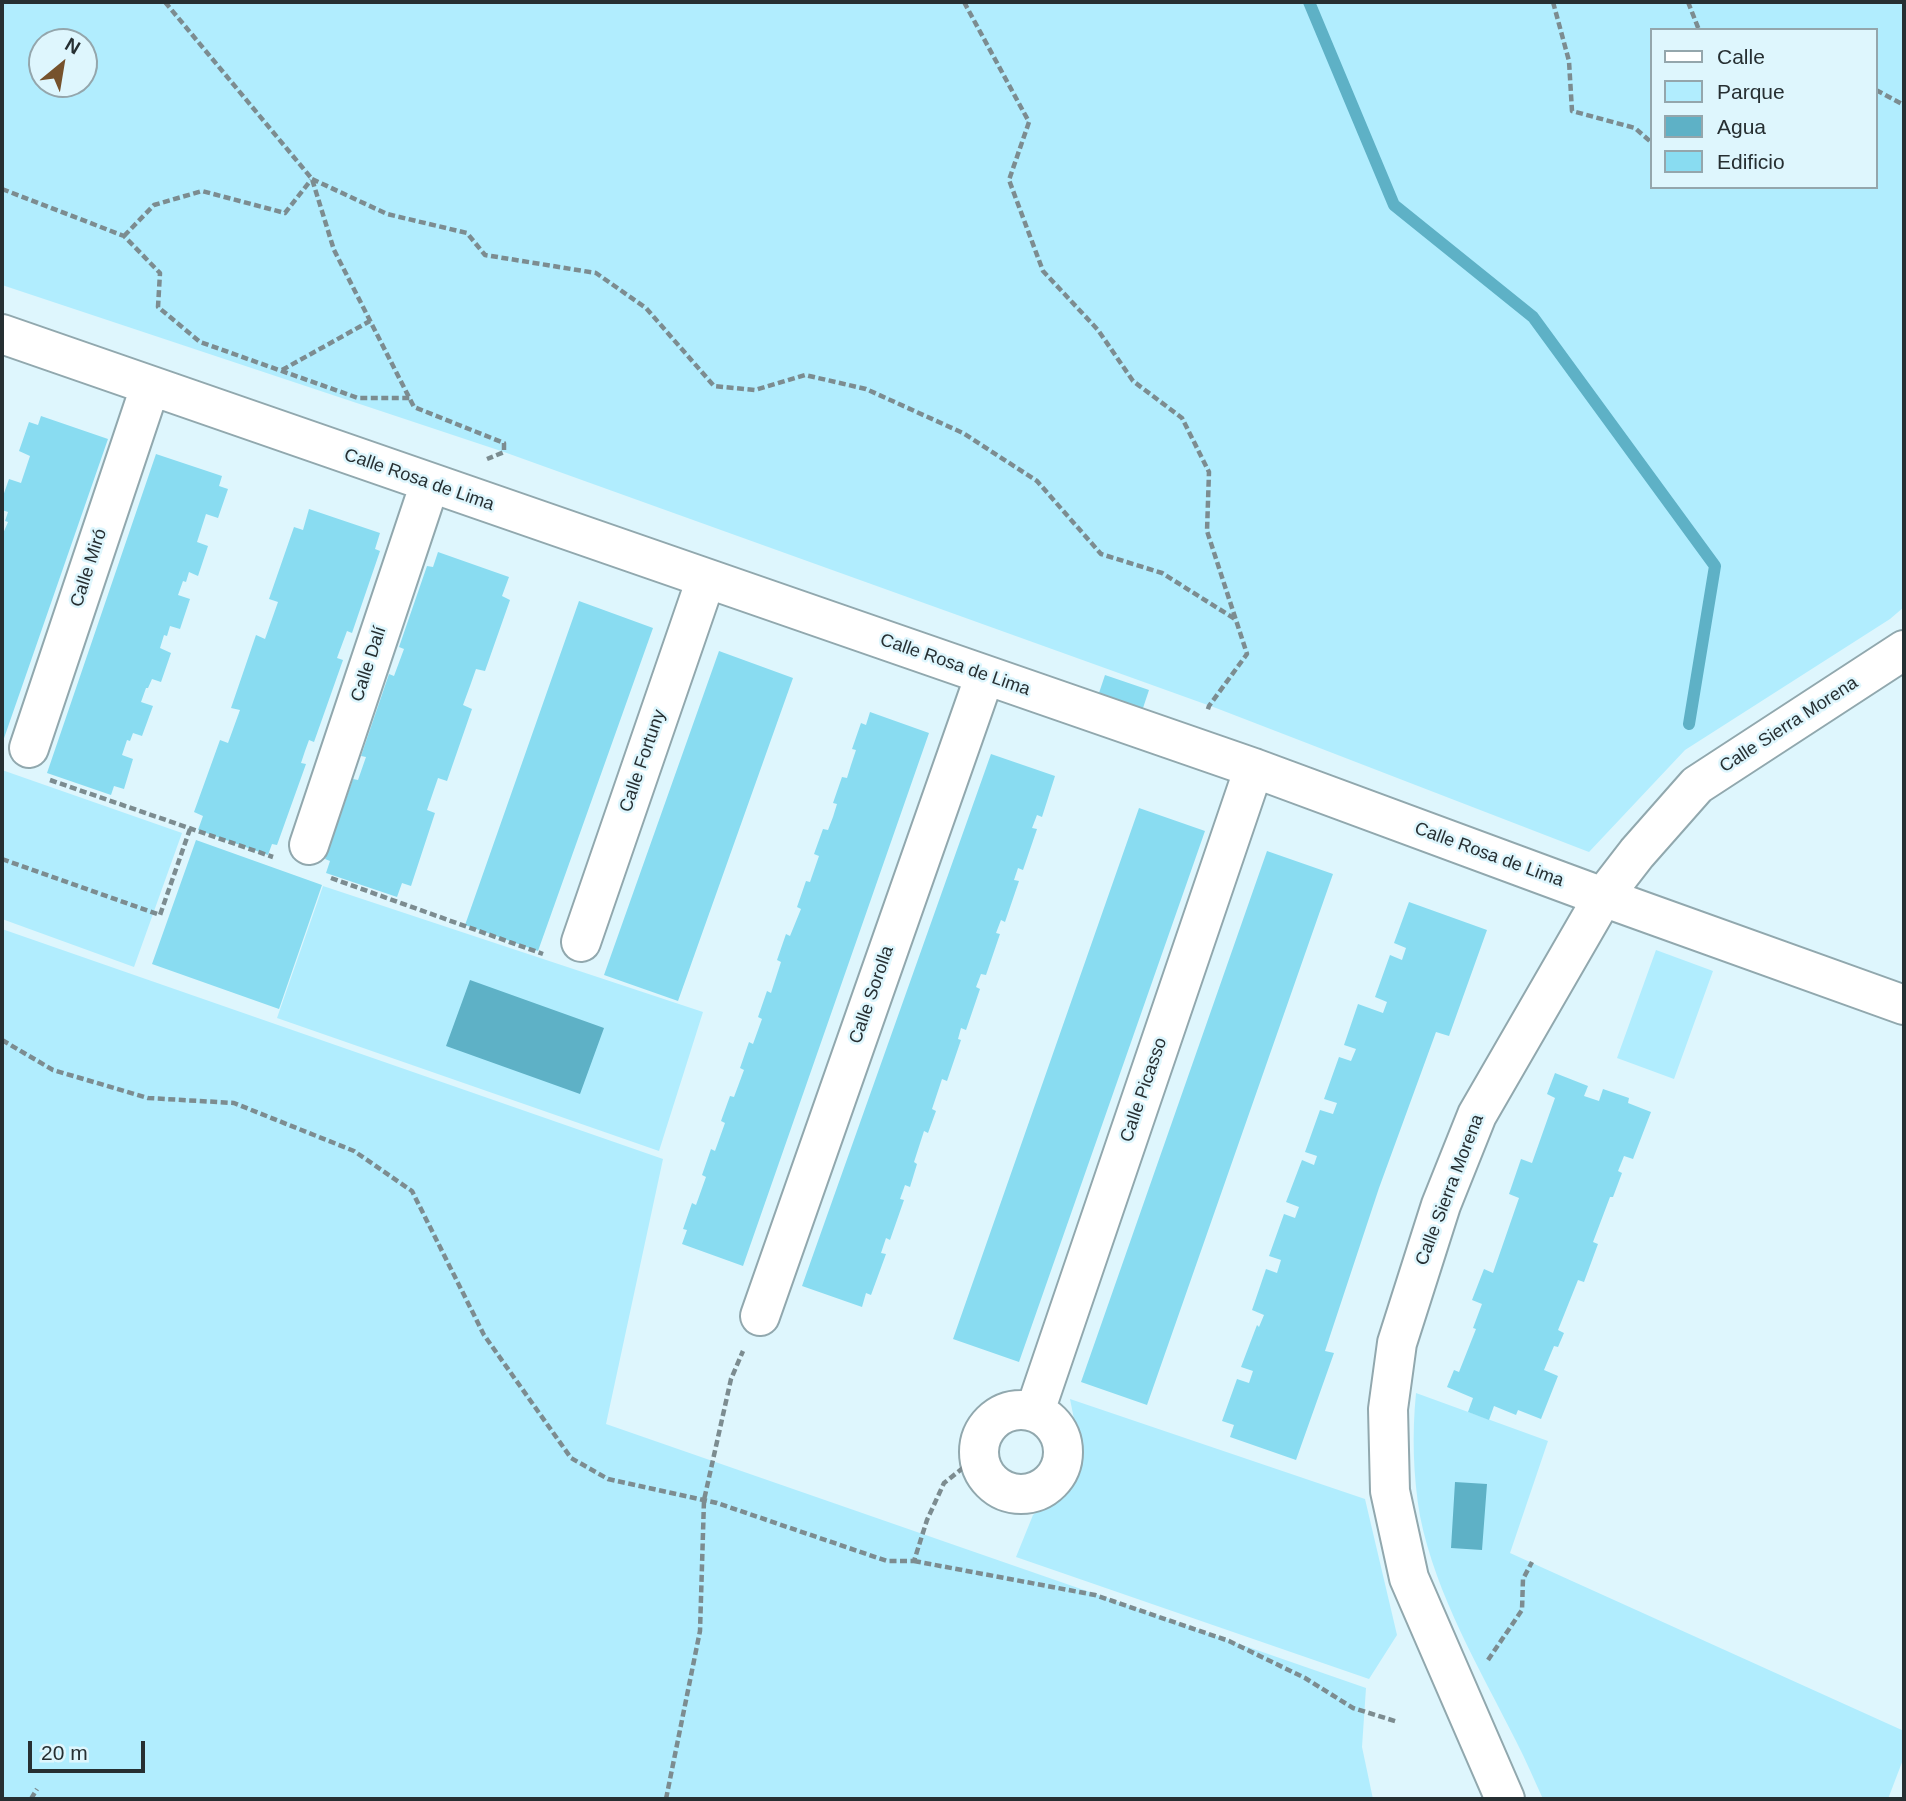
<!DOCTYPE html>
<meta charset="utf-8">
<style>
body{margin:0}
#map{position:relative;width:1906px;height:1801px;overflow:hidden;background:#def6fd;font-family:Arial,sans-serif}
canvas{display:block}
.frame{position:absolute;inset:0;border:4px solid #262f32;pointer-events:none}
.legend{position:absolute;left:1650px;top:28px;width:228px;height:161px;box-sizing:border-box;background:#def6fd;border:2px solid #94a6ac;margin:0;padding:9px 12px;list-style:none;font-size:21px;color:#262f32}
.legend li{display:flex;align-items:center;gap:14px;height:35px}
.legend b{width:35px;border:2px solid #94a6ac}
.north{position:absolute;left:28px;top:28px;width:70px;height:70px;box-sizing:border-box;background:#def6fd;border:2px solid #94a6ac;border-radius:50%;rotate:30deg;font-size:19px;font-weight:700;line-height:28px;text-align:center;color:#262f32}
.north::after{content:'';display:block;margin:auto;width:24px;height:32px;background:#76522c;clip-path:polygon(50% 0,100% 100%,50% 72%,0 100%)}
.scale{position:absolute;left:28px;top:1741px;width:117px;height:32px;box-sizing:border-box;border:4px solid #262f32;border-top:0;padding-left:9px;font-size:21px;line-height:24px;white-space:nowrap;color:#262f32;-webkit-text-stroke:5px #def6fd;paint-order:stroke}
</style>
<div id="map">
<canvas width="1906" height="1801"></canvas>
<div class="frame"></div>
<ul class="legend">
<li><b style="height:9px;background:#fff"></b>Calle</li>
<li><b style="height:19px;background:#b1edfe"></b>Parque</li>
<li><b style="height:19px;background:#5eb1c6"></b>Agua</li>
<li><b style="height:19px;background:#89dcf1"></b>Edificio</li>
</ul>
<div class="north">N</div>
<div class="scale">20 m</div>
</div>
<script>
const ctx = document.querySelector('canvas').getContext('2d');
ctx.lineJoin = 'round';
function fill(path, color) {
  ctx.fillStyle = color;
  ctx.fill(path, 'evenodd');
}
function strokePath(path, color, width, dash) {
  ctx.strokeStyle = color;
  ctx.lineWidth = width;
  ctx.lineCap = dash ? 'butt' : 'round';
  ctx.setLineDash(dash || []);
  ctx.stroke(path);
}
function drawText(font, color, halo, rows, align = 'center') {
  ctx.font = font + ' Arial,sans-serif';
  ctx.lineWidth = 5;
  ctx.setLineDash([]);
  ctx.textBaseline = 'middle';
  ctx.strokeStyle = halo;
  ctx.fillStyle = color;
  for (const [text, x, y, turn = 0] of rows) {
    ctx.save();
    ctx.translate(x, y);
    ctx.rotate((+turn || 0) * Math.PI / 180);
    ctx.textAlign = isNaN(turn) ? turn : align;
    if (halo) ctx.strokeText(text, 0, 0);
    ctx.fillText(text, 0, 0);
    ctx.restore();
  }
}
const green = new Path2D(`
 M2,2H1904V607L1890,619L1685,750L1589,852L1216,708L504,452L2,285ZM1652,30H1876V187H1652ZM84,42V84H42V42Z
 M2,770L182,833L134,967L2,919Z
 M323,886L703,1012L659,1151L277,1018Z
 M2,929L663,1159L606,1424L1366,1688L1362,1747L1373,1799H2Z
 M1656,950L1713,971L1674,1079L1617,1058Z
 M1416,1393L1548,1441L1510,1553L1904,1731V1757L1888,1799H1543C1534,1780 1526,1760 1516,1741C1480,1669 1436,1596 1420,1516C1413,1475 1412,1434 1416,1393Z
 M1070,1399L1365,1499L1397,1635L1369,1679L1016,1557L1033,1515L1075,1480L1078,1439Z`);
const water = new Path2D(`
 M470,980L604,1028L580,1094L446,1046Z
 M1455,1482L1487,1484L1482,1550L1451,1548Z`);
const stream = new Path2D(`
 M1309,2L1394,205L1533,317L1715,566L1689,724`);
const building = new Path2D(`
 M41,416L108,439L2,744V536L8,522L5,521L8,512L2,510V499L9,479L21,483L30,456L19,451L29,422L38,425Z
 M156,454L222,476L219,486L228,489L218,518L206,514L197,542L208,546L198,576L189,572L186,582L183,581L178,595L190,599L180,629L170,626L167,636L164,635L160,648L171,653L161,682L152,679L148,688H146L141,702L153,706L142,736L133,733L130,741L127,740L122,755L133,759L124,789L114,786L111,795L47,773Z
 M309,509L380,533L375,549L380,551L352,633L347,631L337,658L343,660L314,742L309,740L305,751L301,763L306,764L277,845L272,844L268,855L198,830L203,816L194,812L220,740L228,743L240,710L231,708L256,635L265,639L278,602L269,599L294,527L303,530Z
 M438,552L509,577L502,596L510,600L485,671L476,669L470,686L463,705L472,709L447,781L438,778L427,810L435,813L411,886L402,883L397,897L326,873L330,861L325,859L353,779L358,780L366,757L361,756L389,674L394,676L404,649L399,647L427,566L433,567Z
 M579,601L653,628L538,951L465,925Z
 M719,651L793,678L678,1001L604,975Z
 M1105,675L1149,690L1143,708L1099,693Z
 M870,712L929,733L743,1266L682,1244L687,1230L683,1229L692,1203L696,1205L706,1177L702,1175L711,1149L715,1151L725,1123L721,1121L730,1096L734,1097L744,1070L740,1068L749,1042L753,1044L762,1019L758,1017L767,991L771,993L781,962L777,960L786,934L790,936L801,909L797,907L806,881L810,882L819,856L814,854L823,829L828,830L833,817L837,804L833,803L842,777L847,778L851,765L856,750L852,749L861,723L866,725Z
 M991,754L1055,776L1042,817L1037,815L1032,828L1037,829L1023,870L1018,868L1014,880L1019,881L1005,922L1001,920L996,933L1000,934L986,975L981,974L976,987L980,989L966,1030L961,1028L958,1039L961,1040L947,1081L942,1079L932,1109L936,1111L928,1133L924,1131L914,1162L917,1164L910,1187L905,1185L900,1199L904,1200L890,1240L886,1238L881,1253L886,1254L871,1295L866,1293L862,1307L802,1286Z
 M1139,808L1205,831L1019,1362L953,1339Z
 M196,840L322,885L279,1009L152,964Z
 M1267,851L1333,874L1147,1405L1081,1382Z
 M1409,902L1487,930L1449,1036L1436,1032L1379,1188L1325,1351L1334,1353L1296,1460L1230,1437L1234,1425L1222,1421L1237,1379L1249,1383L1253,1371L1241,1367L1257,1325L1259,1327L1264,1315L1252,1310L1266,1269L1277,1273L1281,1260L1269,1256L1284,1214L1295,1218L1299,1207L1286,1202L1302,1160L1314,1165L1317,1156L1305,1152L1320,1110L1333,1114L1337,1103L1324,1099L1339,1057L1351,1061L1356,1049L1344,1045L1358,1004L1383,1013L1387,1002L1375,997L1390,955L1402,960L1406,948L1394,943Z
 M1555,1073L1588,1086L1584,1096L1599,1101L1603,1089L1629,1098L1628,1103L1651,1112L1633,1159L1624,1156L1618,1171L1622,1173L1613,1197H1610L1593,1242L1598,1244L1584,1282L1578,1280L1558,1330L1564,1333L1558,1347L1554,1346L1544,1370L1558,1376L1541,1419L1518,1410L1516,1415L1494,1406L1489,1420L1468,1412L1473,1398L1447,1387L1454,1370L1459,1372L1476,1329L1473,1328L1482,1304L1472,1300L1484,1269L1493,1273L1519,1198L1509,1194L1521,1159L1532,1163L1555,1098L1547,1094Z`);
const path = new Path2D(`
 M165,2L312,179L334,250L414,407L504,443V452L487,459
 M964,2L1029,122L1009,180L1043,271L1098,330L1133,381L1182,418L1209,472L1207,531L1247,654L1209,706L1207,712
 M1553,2L1569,61L1572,111L1635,128L1652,143
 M1688,2L1699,30
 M1876,90L1904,105
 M312,179L387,214L467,233L485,255L596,273L646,308L714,386L755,390L805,375L866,389L963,433L1037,481L1101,554L1162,573L1235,619
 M2,189L124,236L160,273L158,307L200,342L358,398H410
 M124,236L154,205L202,191L285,213L311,180
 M282,370L370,321
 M50,780L273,857
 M2,859L160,915L190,829
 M331,878L543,954
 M2,1040L53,1070L148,1098L234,1103L354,1151L412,1191L484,1335L571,1458L608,1479L717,1503L887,1561H914L927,1520L944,1483L978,1456
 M914,1561L1095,1595L1229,1641L1305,1678L1353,1708L1398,1722
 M1488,1660L1522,1610L1523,1579L1532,1562
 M31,1799L37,1789
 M666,1799L700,1631L704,1500L731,1379L743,1351`);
const minor = new Path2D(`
 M2,334L1254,768L1603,897L1904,1005
 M29,748L150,387
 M309,845L430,483
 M581,942L706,579
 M760,1316L985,675
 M979 1452a42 42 0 1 1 84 0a42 42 0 1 1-84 0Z
 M1035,1411L1254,768
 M1505,1799L1409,1578L1390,1491L1388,1409L1397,1343L1441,1205L1477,1115L1603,897L1637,853L1697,785L1904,650`);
const streetNames = [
 ["Calle Rosa de Lima",419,480,19],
 ["Calle Miró",89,568,-72],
 ["Calle Dalí",369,664,-72],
 ["Calle Rosa de Lima",955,665,19],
 ["Calle Sierra Morena",1789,725,-33],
 ["Calle Fortuny",643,761,-71],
 ["Calle Rosa de Lima",1489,855,20],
 ["Calle Sorolla",872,995,-71],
 ["Calle Picasso",1144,1090,-71],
 ["Calle Sierra Morena",1450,1190,-69]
];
fill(green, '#b1edfe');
fill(water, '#5eb1c6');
strokePath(stream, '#5eb1c6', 12);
fill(building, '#89dcf1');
strokePath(minor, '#91a8ae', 42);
strokePath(path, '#7c8c90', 4.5, [7, 3.5]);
strokePath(minor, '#fff', 38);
drawText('18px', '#262f32', '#def6fd', streetNames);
</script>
